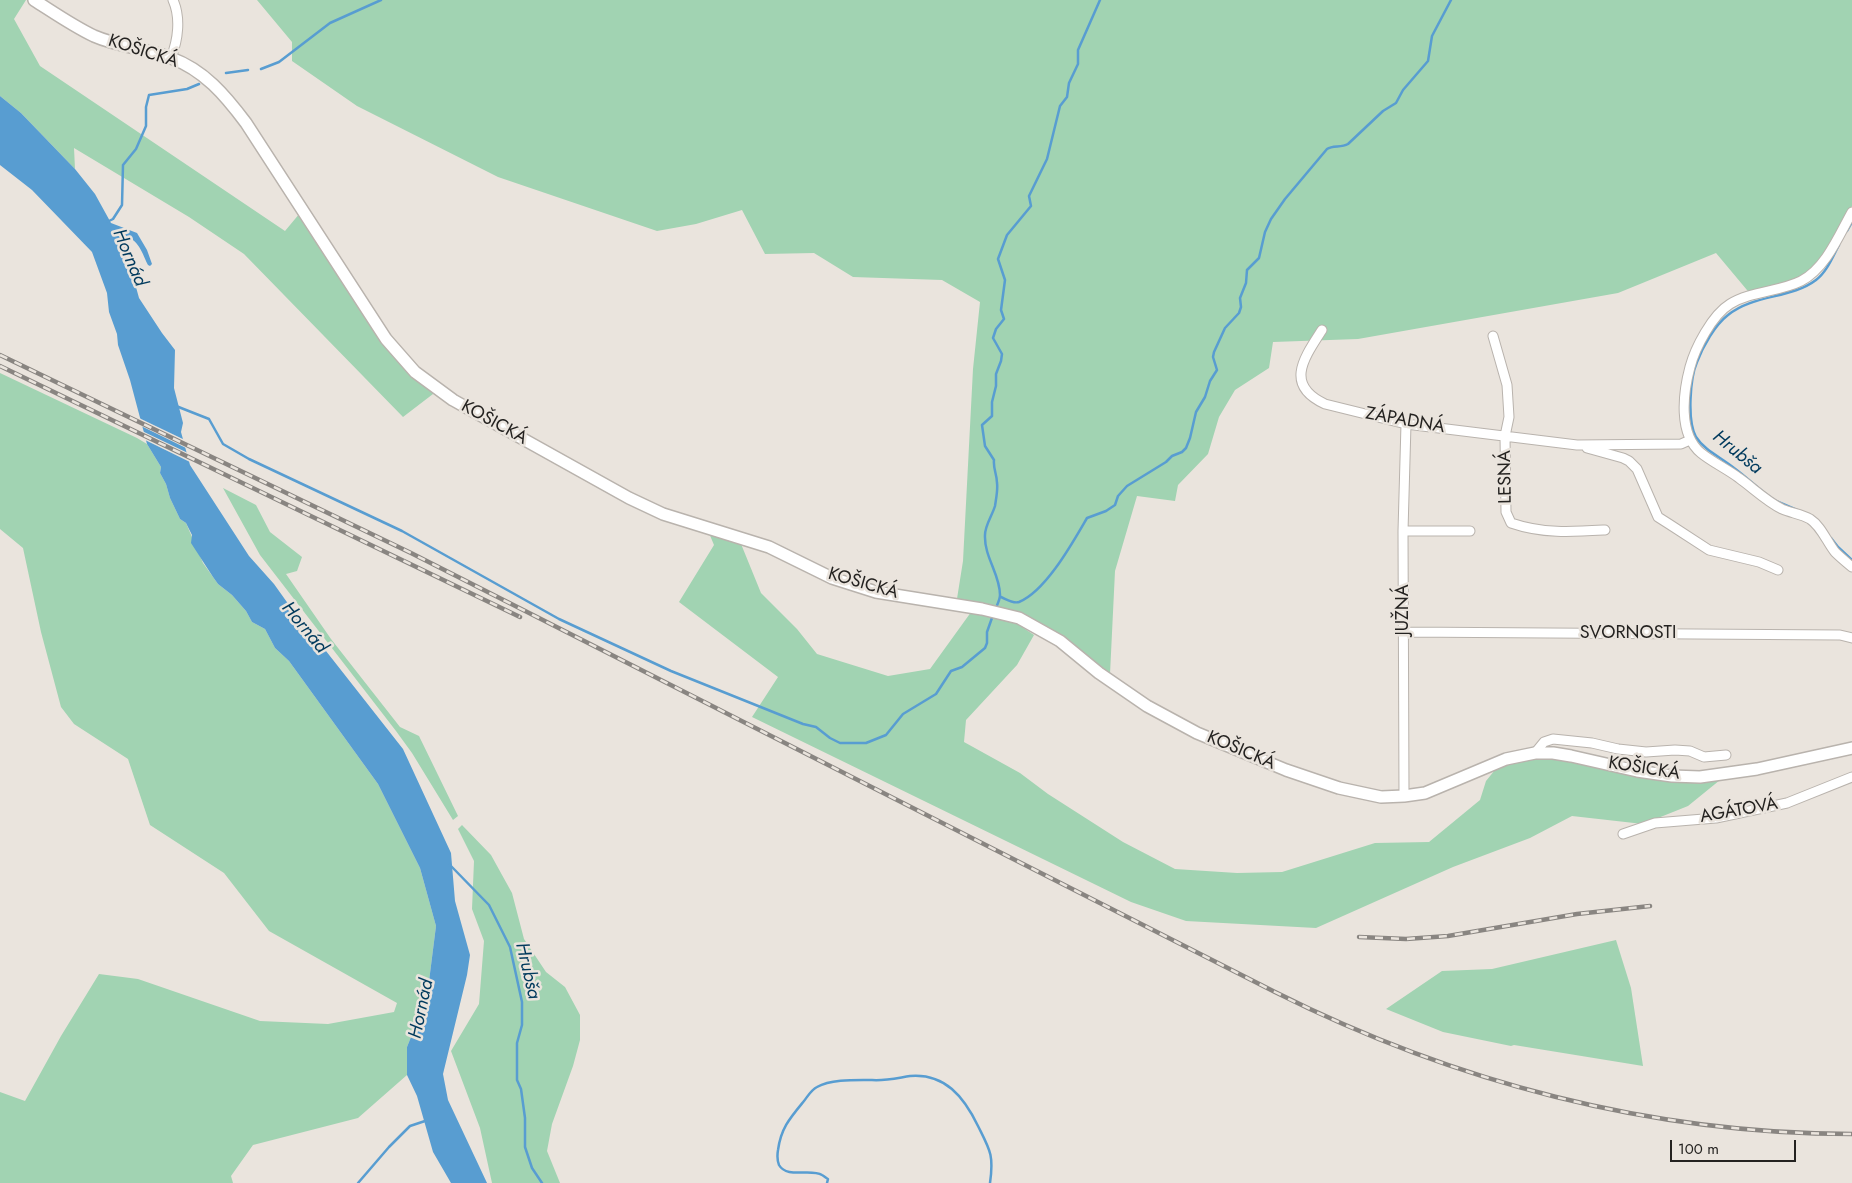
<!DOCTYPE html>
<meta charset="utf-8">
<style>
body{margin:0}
#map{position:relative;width:1852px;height:1183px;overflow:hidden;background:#eae4dd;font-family:Jost,sans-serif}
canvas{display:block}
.scale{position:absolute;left:1670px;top:1140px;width:126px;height:22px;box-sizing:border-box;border:2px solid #242220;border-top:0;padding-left:6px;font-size:15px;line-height:18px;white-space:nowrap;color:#242220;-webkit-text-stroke:4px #eae4dd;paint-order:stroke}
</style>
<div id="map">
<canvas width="1852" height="1183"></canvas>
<div class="scale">100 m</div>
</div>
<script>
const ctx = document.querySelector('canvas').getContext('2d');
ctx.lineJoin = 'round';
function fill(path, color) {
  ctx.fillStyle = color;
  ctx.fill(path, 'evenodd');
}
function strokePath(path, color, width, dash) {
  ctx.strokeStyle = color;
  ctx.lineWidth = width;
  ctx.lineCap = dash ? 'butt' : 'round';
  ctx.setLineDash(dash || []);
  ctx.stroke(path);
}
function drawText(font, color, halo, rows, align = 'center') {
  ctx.font = font + ' Jost,sans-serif';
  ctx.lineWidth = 5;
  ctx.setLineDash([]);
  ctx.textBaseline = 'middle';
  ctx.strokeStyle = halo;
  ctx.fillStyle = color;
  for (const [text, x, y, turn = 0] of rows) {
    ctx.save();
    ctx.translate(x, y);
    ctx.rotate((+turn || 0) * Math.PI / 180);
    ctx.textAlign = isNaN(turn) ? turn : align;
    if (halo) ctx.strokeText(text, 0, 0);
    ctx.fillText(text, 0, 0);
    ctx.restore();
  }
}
const green = new Path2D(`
 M0,0H26L14,19L40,66L285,231L300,213L343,276L422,373L434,381L433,394L403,417L244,254L189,217L74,148L75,169L21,113L0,96Z
 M257,0H1852V206L1824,258L1805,278L1752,296L1716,253L1618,293L1358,339L1273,342L1269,368L1235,390L1219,417L1208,454L1178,485L1175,501L1137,496L1115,571L1110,674L1004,615L1034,635L1017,665L966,720L964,742L1020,773L1048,794L1123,842L1175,869L1237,873L1282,872L1375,843L1429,842L1480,800L1486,781L1499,765L1536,757L1585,763L1666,781L1720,780L1688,806L1643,824L1572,816L1530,838L1453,867L1316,928L1186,921L1131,902L752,717L778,677L679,602L714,545L709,533L739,539L761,593L797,629L817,654L888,676L930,669L974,608L956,605L963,561L973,369L980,302L942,280L853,277L814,253L765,254L742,210L696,224L657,231L498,177L357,106L292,61V42Z
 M0,373L137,438L147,444L161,467L160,473L166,484L170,498L180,519L186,523L203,563L218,584L232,595L246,611L252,622L265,629L275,648L289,661L378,784L420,868L436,926L427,997L407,1047V1075L358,1118L253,1145L231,1176L233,1183H0V1092L25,1101L61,1036L99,974L138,979L260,1021L328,1024L394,1012L397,1003L269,931L224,873L150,825L128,759L74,724L61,707L41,632L23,548L0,529Z
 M223,488L256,505L270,532L302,557L297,571L286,574L331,639L400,727L419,736L458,816L453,820L412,753L396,731L260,555Z
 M462,825L491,855L512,893L524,939L546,972L565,987L580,1015V1040L573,1066L552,1124L547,1151L560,1183H492L480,1128L451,1051L479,1004L484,941L472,909L474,861L458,829Z
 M1616,940L1631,988L1643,1066L1514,1045L1511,1046L1443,1032L1386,1009L1442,971L1492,969Z`);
const water = new Path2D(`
 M0,96L21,113L75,169L95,194L111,223L137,233L147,250L152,264L150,266L148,265C143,255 138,237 124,237L123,240L139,298L162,333L175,350L174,388L183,423L181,432L190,465L249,556L274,584L299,619L326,651L403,749L451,853L455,901L470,955L467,975L443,1074L448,1100L487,1183H451L433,1152L417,1096L407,1075V1047L427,997L436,926L420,868L378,784L289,661L275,648L265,629L252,622L246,611L232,595L218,584L213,577L191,543L192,535L186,523L180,519L170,498L166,484L160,473L161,467L147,444L130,380L118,345L117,334L109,312L107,293L92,252L32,190L0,165Z`);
const pier = new Path2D(`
 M137,417L187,441L188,449L139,425Z
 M140,430L190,454L192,463L143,439Z`);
const stream = new Path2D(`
 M261,69L279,62L330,23L381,0
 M226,73L248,70
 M107,222L113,219L122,205L123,165L136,149L146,126V107L149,95L187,89L199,84
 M1847,231L1852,222
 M176,406L209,419L223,444L249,459L402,531L559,619L671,671L803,724L816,727L830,738L840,743H866L886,735L903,714L936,694L951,671L962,667L985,648L987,643V632L993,615
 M1797,510C1790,507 1783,504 1776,501C1761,492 1748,478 1734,468C1722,458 1704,450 1696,437C1687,421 1690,378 1697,362C1703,346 1715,325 1728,315C1754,294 1791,299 1816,280C1827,272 1833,256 1839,245
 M1831,538L1838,547L1852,560
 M1001,597C1006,599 1013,604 1019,602C1046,591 1073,542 1087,518L1106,511L1115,505L1118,496L1127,486L1166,462L1172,456L1182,452L1186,448L1190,438L1196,412L1205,397L1210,381L1217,370L1213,357L1214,352L1225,328L1239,313L1241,307L1240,298L1246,283L1247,270L1259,258L1265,232L1271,219L1285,199L1327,149C1333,145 1341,148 1348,144L1383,111L1396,103L1403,90L1428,61L1432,36L1451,0
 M995,610C997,605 1000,600 1000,595C1000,574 984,557 985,535C985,525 992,516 995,506C996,499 998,490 997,483C997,474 993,469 994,460L985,446L982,425L992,416V402L996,386V374L1001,361L1002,354L993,338L996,329L1004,319L1001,310L1005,280L998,259L1007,235L1031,206L1029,196L1047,159L1060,106L1067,97L1069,83L1078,64V50L1100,0
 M450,865L489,905L510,947L522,1002V1025L517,1043V1080L521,1089L525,1118V1147L532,1168L542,1183
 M358,1183L389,1147L410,1126L425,1121
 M827,1183L828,1179C826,1178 824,1176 822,1175C811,1168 787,1179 779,1165C777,1160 777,1156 778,1150C781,1128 790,1118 804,1101C808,1096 811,1090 817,1087C831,1079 855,1080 872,1080C885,1081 897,1078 910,1076C945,1073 964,1097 978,1126C990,1150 994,1155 990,1183`);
const minor = new Path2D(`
 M171,58C178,40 181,18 173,0
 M1852,212C1839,235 1826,268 1801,281C1779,292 1751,291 1730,304C1712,315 1695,348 1690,367C1683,393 1678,434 1701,453C1712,462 1727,469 1739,478C1753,488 1766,501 1782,509C1791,513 1801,514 1810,519C1821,526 1827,542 1835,552C1840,557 1846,562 1852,567
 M1322,330C1304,358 1284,385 1325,404L1406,424L1577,445L1681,444L1690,440
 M1493,336L1507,385L1509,417L1505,436L1506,512L1511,523C1543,534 1572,532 1605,530
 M1587,448L1623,458L1629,461L1637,469L1658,517L1669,524L1709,550L1759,562L1778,570
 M1403,531H1470
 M1404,632L1840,635L1852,638
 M1535,753L1544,742L1553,739L1592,743L1618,749L1646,752L1675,750L1690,751L1704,757L1726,755
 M1404,796L1403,531L1406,424
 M1623,834L1655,823L1716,818L1787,803L1852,777`);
const tertiary = new Path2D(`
 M34,0C53,12 73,26 94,36C119,47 146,48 171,58C204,70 225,95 246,123L386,339L415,372L453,400L629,498L663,514L769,547L832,578L876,592L982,609L1019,618L1060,641L1099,673L1147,706L1197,733L1286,770L1339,788L1381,797L1404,796L1425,793L1506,759L1535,753H1553L1571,756L1637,771L1672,776L1700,777L1757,769L1852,748`);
const rail = new Path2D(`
 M0,355L411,553L1275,992C1454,1082 1651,1134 1852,1134
 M0,366L520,617
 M1359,937L1406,939L1448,936L1577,914L1650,906`);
const streetNames = [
 ["KOŠICKÁ",143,52,18],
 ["ZÁPADNÁ",1405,421,10],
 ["KOŠICKÁ",494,423,29],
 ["LESNÁ",1506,477,-91],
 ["KOŠICKÁ",863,584,16],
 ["JUŽNÁ",1404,610,-90],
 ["SVORNOSTI",1628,634],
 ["KOŠICKÁ",1241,751,23],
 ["KOŠICKÁ",1644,769,9],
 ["AGÁTOVÁ",1739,811,-10]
];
const waterNames = [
 ["Hornád",129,258,67],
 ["Hrubša",1737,453,39],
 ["Hornád",304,628,50],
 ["Hrubša",527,971,77],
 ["Hornád",422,1009,-78]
];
fill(green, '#a1d3b2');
fill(water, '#589dd1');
fill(pier, '#eae4dd');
strokePath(stream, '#589dd1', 2.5);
strokePath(minor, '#b9b3ad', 11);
strokePath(tertiary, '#b9b3ad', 14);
strokePath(minor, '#fff', 9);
strokePath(tertiary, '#fff', 11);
strokePath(rail, '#898581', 4.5);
strokePath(rail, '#eae4dd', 2.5, [8]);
drawText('18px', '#242220', '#eae4dd', streetNames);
drawText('italic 19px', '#003a5d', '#eae4dd', waterNames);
</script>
